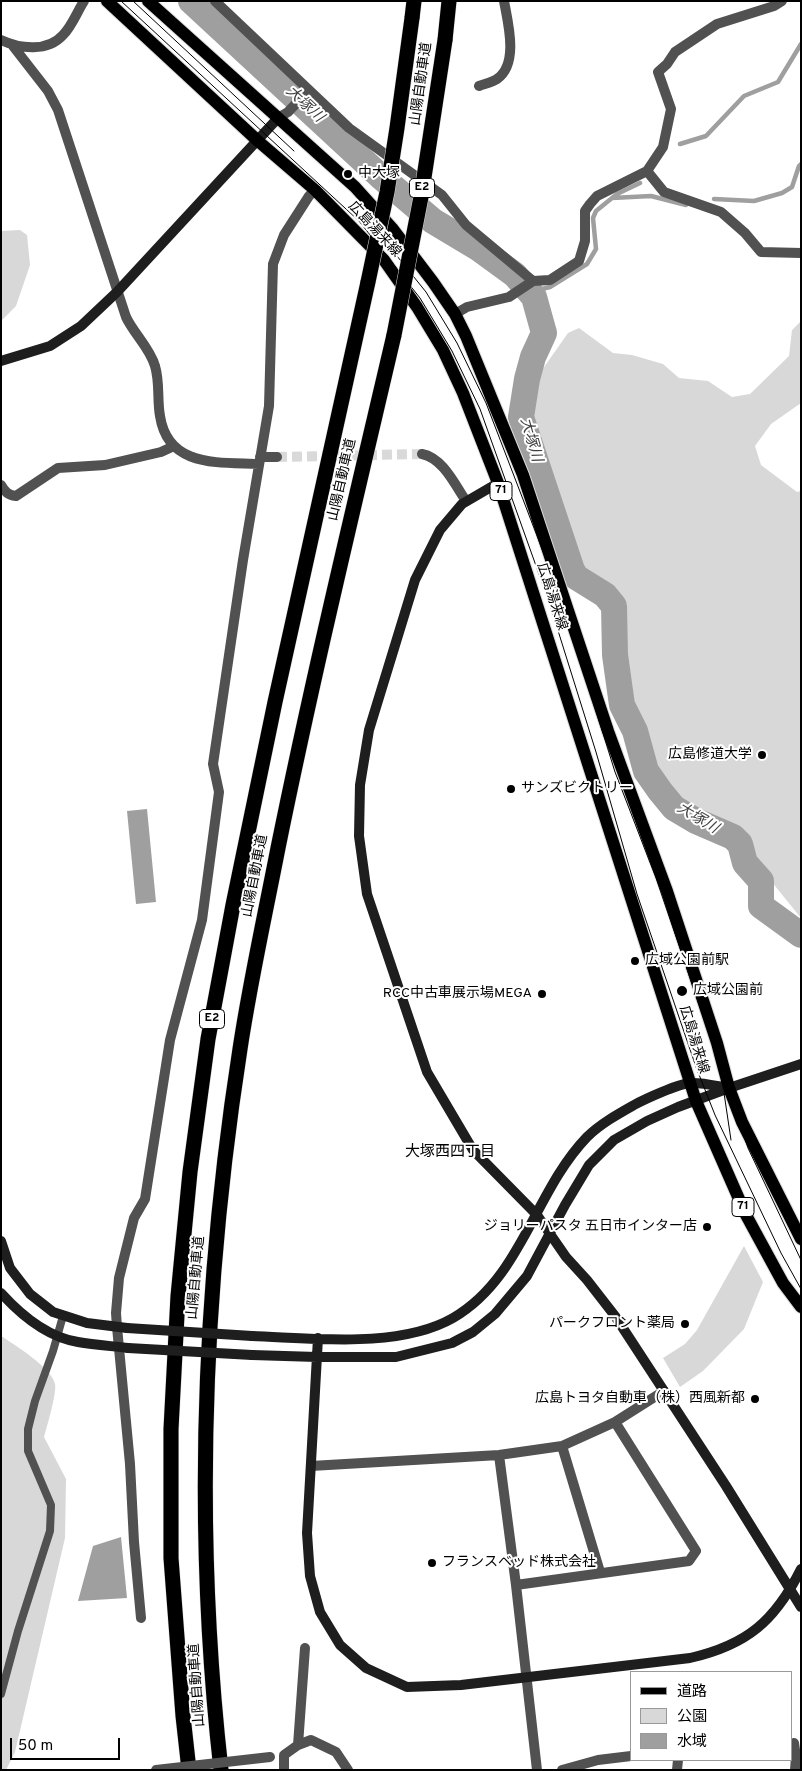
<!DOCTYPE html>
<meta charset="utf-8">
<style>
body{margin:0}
#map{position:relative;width:802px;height:1771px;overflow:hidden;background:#fff;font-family:Overpass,"Noto Sans JP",sans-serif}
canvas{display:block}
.frame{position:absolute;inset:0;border:2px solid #000;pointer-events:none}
.legend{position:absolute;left:630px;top:1671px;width:162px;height:90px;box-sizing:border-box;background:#fff;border:1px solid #999;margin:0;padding:6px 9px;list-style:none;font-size:15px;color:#000}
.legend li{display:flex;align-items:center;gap:10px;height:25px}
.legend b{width:25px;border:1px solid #999}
.scale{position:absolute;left:10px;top:1738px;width:110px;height:22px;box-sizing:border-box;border:2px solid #000;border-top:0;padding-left:6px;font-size:15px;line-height:18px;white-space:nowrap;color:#000;-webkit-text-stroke:4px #fff;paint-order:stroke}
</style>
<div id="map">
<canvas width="802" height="1771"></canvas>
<div class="frame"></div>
<ul class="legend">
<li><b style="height:6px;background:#000"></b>道路</li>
<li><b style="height:14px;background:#d8d8d8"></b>公園</li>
<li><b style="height:14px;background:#9f9f9f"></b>水域</li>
</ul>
<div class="scale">50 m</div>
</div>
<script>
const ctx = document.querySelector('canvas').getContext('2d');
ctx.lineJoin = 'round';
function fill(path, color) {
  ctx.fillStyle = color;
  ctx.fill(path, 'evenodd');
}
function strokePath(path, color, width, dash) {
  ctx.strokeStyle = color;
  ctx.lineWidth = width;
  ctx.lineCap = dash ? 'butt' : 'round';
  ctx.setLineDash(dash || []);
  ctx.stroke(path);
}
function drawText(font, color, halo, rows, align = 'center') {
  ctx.font = font + ' Overpass,"Noto Sans JP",sans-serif';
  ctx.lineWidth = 4;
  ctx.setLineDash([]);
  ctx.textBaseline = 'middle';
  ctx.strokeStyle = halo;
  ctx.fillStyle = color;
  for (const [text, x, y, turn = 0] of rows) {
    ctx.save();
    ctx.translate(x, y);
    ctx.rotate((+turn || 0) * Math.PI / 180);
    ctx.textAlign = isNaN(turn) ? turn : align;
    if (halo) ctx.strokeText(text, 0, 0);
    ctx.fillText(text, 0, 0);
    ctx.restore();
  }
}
const green = new Path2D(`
 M20,230L27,235L30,265L16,306L1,321V231Z
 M801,321V403L771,424L755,446L761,465L797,492L801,491V918L762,870L736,834L704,819L672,798L651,765L639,724L624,686L617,597L577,568L548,484L530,403L542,370L568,333L579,328L613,353L632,355L663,364L679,378L708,381L732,397L750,394L789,356L792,330Z
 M744,1246L763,1282L744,1329L703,1371L680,1387L663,1358L685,1344L697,1330Z
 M1,1336C15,1345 52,1368 55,1384C57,1393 47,1426 44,1437L66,1479L65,1538L15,1752L6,1770H1Z`);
const water = new Path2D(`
 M147,809L156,902L136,904L127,811Z
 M121,1537L127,1598L78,1601L93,1546Z`);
const stream = new Path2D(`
 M680,144L706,136L744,96L778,82L801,44
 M612,198L651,196L686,205
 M714,199L754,201L782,193L792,187L799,166L801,164
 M530,292L550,287L587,264L596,249L593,218L596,211L617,194L640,183`);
const river = new Path2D(`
 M191,1L380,176L433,221L478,248L515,275L534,297L544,333L533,357L527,379L521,417L572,570L576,577L605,595L614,606L615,655L622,705L635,731L646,771L660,791L674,808L696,821L733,837L740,844L745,863L761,881V906L801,935`);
const streetTunnel = new Path2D(`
 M277,457L422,454`);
const lane = new Path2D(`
 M1,1694L18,1631L50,1531L51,1505L28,1451V1429L35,1401L53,1351L63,1316`);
const street = new Path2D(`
 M215,1L349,128L442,195L466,225L533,281
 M1,40C20,49 48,52 63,35C72,26 77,12 84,1
 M13,46L48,91L58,110L126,317C134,334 150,348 155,366C160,382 157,400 160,416C168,468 219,462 259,464
 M479,86C484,84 493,82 497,79C519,64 508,23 504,1
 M278,118L288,112L308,91
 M647,171L664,192L721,212L745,233L761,252L801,253
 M455,314L467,307L509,297L533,281L550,280L579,261L585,241V211L590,204L597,196L647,171L663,147L671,109L658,72L667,64L675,52L717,24L774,6L782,1
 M422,454C443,458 455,485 466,501
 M260,457H277
 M1,485C5,492 8,495 16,496L58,468L105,465L161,452L174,446
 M562,1446L600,1572
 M499,1455L516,1585L537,1770
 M311,1466L499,1455L562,1446L615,1422L664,1391
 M516,1585L689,1561L696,1551L615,1422
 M141,1618L134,1542L130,1464L117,1327L116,1313L119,1278L134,1218L145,1199L170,1040L202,920L219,792L213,764L243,560L269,406L273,264L284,235L309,196L315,190
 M794,1743L796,1757L795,1770
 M298,1745L305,1648
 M284,1770V1755L298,1745L311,1740L336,1752L348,1770
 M562,1770L598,1760L631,1756
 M677,1770L678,1760`);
const secondary = new Path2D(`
 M1,361L50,346L81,326L117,292L278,118
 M498,483L462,504L440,530L415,580L369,730L360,785L359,836L367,894L427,1072L473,1150L537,1215L566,1257L587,1280L615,1316L726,1486L801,1607
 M1,1241L10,1268L30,1294L53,1312L87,1323L127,1328
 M1,1293C21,1315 47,1337 78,1342C95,1345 112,1346 128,1348
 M252,1336C312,1338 399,1349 453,1318C522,1278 534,1192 587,1137C600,1124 618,1114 634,1105C645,1099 678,1084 690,1083C702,1082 716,1086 728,1088
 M318,1338L307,1533L310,1576L320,1612L340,1645L366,1668L407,1687L461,1685L690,1658C747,1645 775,1621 801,1569
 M252,1355L317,1357H396L452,1343L473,1332L495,1314L527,1276L565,1205L589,1165L614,1140L647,1121L678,1107L729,1088L801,1064`);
const primary = new Path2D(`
 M107,1L258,141L315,190L384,260L417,307L443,350L463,393L498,483L696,1101L746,1215L783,1283L801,1307
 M148,1L355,187L392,228L433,282L455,314L466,336L523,475L608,731L667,891L717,1043L729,1088L742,1122L801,1239`);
const highway = new Path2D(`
 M412,18L414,1
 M445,40L449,1
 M189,1770L183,1716L171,1558V1429L178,1296L190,1172L208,1039L233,905L275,702L368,282
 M221,1770C194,1530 203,1287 240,1049C250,982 265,915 278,848C313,676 354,506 394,335`);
const tram = new Path2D(`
 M121,1L359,221L420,298L452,351L480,409L550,605L596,752L637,894L696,1067L715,1115L781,1253L801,1289
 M133,1L294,151
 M380,235L426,292L457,343L486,403L562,601L615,772L656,878L748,1148L801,1260
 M724,1093L731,1140`);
const streetBridge = new Path2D(`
 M156,1770L270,1757`);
const secondaryBridge = new Path2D(`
 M127,1328L252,1336
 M128,1348L252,1355`);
const highwayBridge = new Path2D(`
 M368,282L387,192L397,128L412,18
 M394,335L421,197L445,40`);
const markers = [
 [348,174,5,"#000"],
 [762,755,5,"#000"],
 [511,789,5,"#000"],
 [635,961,5,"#000"],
 [682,991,6,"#000"],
 [542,994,5,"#000"],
 [707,1227,5,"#000"],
 [685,1324,5,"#000"],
 [755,1399,5,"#000"],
 [432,1563,5,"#000"]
];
const shields = [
 [422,188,25],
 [501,491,22],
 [212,1019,25],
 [743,1207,22]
];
const shieldNames = [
 ["E2",422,188],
 ["71",501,491],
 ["E2",212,1019],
 ["71",743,1207]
];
const streetNames = [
 ["山陽自動車道",422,84,-82],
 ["広島湯来線",374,230,47],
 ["山陽自動車道",343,480,-77],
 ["広島湯来線",551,597,72],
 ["山陽自動車道",256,876,-79],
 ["広島湯来線",693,1040,73],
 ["山陽自動車道",197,1278,-85],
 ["山陽自動車道",198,1685,-94]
];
const poiNames = [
 ["中大塚",358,174],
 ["広島修道大学",752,755,"right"],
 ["サンズビクトリー",521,789],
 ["広域公園前駅",645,961],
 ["広域公園前",693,991],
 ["RCC中古車展示場MEGA",532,994,"right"],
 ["ジョリーパスタ 五日市インター店",697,1227,"right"],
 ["パークフロント薬局",675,1324,"right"],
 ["広島トヨタ自動車（株）西風新都",745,1399,"right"],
 ["フランスベッド株式会社",442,1563]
];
const waterNames = [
 ["大塚川",304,105,43],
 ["大塚川",530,440,74],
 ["大塚川",697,819,31]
];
const neighbourhoodNames = [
 ["大塚西四丁目",450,1153]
];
fill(green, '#d8d8d8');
fill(water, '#9f9f9f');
strokePath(stream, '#9f9f9f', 4.5);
strokePath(river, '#9f9f9f', 26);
strokePath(streetTunnel, '#d9d9d9', 10, [10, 5]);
strokePath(primary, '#dbdbdb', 14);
strokePath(highway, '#dbdbdb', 16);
strokePath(lane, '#515151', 8);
strokePath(street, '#515151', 10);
strokePath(secondary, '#1e1e1e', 10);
strokePath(primary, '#000', 12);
strokePath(highway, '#000', 15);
strokePath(tram, '#000', 1);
strokePath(highwayBridge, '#dbdbdb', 16, []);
strokePath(streetBridge, '#515151', 10);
strokePath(secondaryBridge, '#1e1e1e', 10);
strokePath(highwayBridge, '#000', 15);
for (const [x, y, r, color] of markers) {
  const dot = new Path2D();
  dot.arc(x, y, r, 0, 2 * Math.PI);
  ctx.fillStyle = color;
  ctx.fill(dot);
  strokePath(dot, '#fff', 2);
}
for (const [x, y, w] of shields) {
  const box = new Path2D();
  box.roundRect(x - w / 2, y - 9.5, w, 19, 4);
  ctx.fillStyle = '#fff';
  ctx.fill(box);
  strokePath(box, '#000', 1);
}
drawText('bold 12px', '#000', null, shieldNames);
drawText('14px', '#000', '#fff', streetNames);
drawText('14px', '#000', '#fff', poiNames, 'left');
drawText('italic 15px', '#404040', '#fff', waterNames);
drawText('15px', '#000', '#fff', neighbourhoodNames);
</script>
